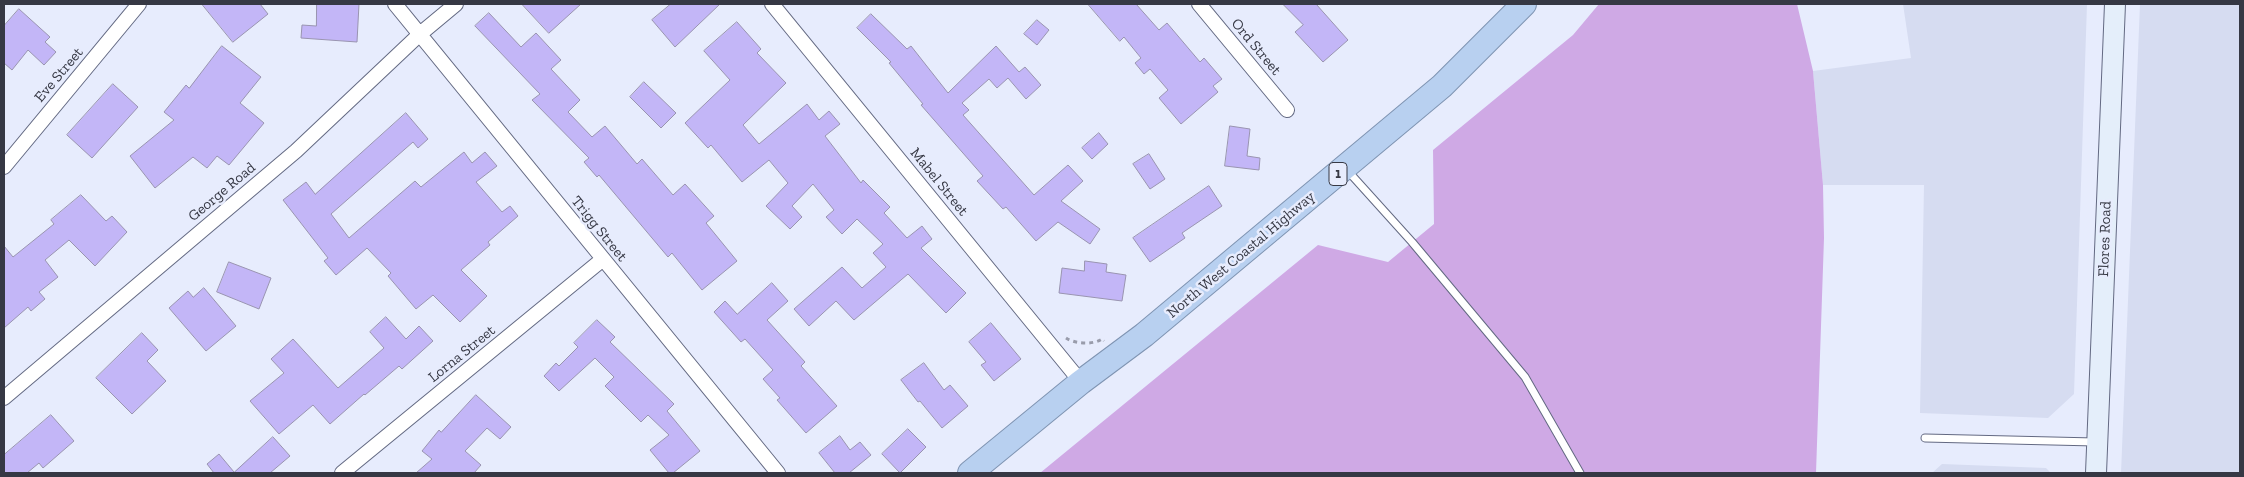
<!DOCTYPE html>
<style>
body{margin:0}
#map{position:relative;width:2244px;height:477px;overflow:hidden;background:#e7ecfd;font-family:"Zilla Slab",serif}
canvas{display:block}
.frame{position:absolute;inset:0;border:5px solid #363844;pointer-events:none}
</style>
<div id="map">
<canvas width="2244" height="477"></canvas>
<div class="frame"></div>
</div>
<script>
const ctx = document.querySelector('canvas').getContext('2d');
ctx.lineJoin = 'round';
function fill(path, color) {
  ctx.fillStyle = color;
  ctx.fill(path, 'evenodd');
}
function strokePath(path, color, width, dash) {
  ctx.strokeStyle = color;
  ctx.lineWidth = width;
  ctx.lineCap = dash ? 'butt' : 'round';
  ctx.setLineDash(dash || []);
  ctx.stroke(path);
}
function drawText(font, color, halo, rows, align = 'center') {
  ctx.font = font + ' "Zilla Slab",serif';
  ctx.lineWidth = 5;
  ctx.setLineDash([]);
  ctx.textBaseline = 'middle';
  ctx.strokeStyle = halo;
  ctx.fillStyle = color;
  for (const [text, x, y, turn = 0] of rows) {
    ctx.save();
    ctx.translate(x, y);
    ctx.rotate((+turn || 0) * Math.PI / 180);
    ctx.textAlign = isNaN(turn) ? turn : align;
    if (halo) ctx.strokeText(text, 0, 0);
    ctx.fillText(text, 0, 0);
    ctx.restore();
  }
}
const built = new Path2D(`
 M1903,4H2087L2074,394L2048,418L1920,413L1924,185H1823L1813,71L1911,58Z
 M2140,4H2240V473H2121Z
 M1942,464L2046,468L2051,473H1932Z`);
const green = new Path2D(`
 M1599,4H1797L1813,71L1823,185L1824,238L1816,473H1040L1318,245L1388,262L1434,224L1433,150L1573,35Z`);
const building = new Path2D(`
 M202,4H260L268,14L233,42Z
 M317,4H359L357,42L301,38L302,25L316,26Z
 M522,4H581L549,33Z
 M671,4H720L675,47L652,20Z
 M1088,4H1136L1159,30L1167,23L1200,62L1204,58L1222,79L1213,86L1218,92L1181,124L1159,98L1168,90L1150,69L1144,74L1135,63L1141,58L1124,37L1120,41Z
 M1283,4H1316L1348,40L1323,62L1295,32L1303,25Z
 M19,9L50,37L45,42L56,52L44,65L28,50L12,70L4,63V26Z
 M489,13L521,47L536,33L561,60L551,69L580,100L568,112L592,137L605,126L637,164L642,159L673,195L685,184L714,216L706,223L737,261L702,290L672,253L668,257L599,175L597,177L584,162L589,158L532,100L540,94L475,26Z
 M871,14L907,49L911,46L948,93L996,46L1019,72L1025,67L1041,85L1026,99L1008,78L997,88L989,79L962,103L969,110L963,115L1034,195L1068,165L1083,181L1061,201L1100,229L1090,244L1058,222L1036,241L1006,207L1003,209L977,181L983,176L921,105L923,104L889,63L891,62L857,28Z
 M1037,20L1049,30L1037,45L1024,34Z
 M737,22L761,49L757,53L786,83L743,125L759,144L807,104L819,120L829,111L840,124L825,136L861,183L863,180L890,207L884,213L907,238L922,226L932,239L921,248L966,293L946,313L908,274L854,320L836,301L809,326L794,309L842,267L862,288L886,267L873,253L883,244L857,219L842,234L826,217L834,210L813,184L792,206L802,217L790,229L766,206L788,183L769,160L742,182L711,145L708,148L685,123L730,80L704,51Z
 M222,46L261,77L240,103L264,123L229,165L217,156L207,168L193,157L155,188L130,156L174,120L164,112L186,85L189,88Z
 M644,82L676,113L661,128L630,97Z
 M113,84L138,107L92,158L67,135Z
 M406,113L428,139L418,148L413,142L331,214L349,238L415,181L421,187L464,152L472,163L485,152L497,166L476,182L502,212L510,206L518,216L488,242L490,245L461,270L487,296L460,322L433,295L416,309L388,276L391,273L367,248L336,275L324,261L328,258L283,200L306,182L315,194Z
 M1230,126L1250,129L1247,156L1260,158L1259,170L1225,166Z
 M1099,133L1108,144L1092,159L1082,148Z
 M1149,154L1165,179L1150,189L1133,164Z
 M1209,186L1222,206L1182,233L1185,238L1150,262L1133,238Z
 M81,195L106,221L112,216L127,232L95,266L69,240L45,260L58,277L39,292L45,299L31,311L28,307L4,328V246L13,257L54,224L51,220Z
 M1085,261L1107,264L1106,272L1126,275L1122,301L1059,293L1062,268L1084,271Z
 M229,262L271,278L259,309L217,292Z
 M772,283L788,301L767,320L805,362L801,366L837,406L806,433L777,400L780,398L763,379L773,370L745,339L741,342L714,312L725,301L737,314Z
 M204,288L236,326L206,351L169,308L188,291L193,297Z
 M386,317L406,339L419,326L433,341L402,369L399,366L365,395L364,394L330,424L313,405L279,434L250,401L284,373L271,359L293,339L338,388L384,348L370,332Z
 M597,320L615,337L610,342L674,404L667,411L700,451L673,473H669L650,450L669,435L648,415L641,422L605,386L614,377L595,358L559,391L544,376L556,363L559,366L578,347L574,343Z
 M991,323L1021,359L994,381L981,365L986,362L969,342Z
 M142,333L158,350L147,361L166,381L132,414L96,378Z
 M924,363L944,390L950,385L968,406L942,428L920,401L918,402L901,380Z
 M476,395L511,427L500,439L487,428L465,451L481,465L474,473H416L432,459L422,451L439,430L441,432Z
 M51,415L74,441L43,468L39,463L27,473H4V455Z
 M908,429L926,447L900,473L882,454Z
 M840,436L850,450L860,442L871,455L849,473H835L819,453Z
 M273,437L290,456L270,473H214L207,464L219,454L234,472Z`);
const path = new Path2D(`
 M1066,338C1075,344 1093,345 1102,339L1104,341`);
const service = new Path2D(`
 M1347,170L1412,242L1525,377L1580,473
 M1925,438L2095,442`);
const minor = new Path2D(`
 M395,4L778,473
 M772,4L1081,382
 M1199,4L1287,110
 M4,167L139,4
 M4,398L296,151L420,34L456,4
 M342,473L603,259`);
const secondary = new Path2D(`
 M2096,473L2115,4`);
const trunk = new Path2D(`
 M970,473L1081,382L1144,335L1442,86L1524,4`);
const shields = [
 [1338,174,18]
];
const shieldNames = [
 ["1",1338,174]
];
const streetNames = [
 ["Ord Street",1256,47,50],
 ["Eve Street",59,75,-50],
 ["Mabel Street",939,182,51],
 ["George Road",222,192,-40],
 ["Trigg Street",599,229,51],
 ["Flores Road",2105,239,-88],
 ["North West Coastal Highway",1241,255,-40],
 ["Lorna Street",462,354,-39]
];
fill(built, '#d6dcf1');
fill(green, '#cfa9e5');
fill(building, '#c3b6f7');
strokePath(building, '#9994b0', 1);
strokePath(service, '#636982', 9);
strokePath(minor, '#636982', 16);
strokePath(secondary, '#636982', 22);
strokePath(trunk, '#7f94b2', 26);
strokePath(path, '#999cab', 3, [4, 4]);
strokePath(service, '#fff', 7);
strokePath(minor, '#fff', 14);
strokePath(secondary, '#e4eefa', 20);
strokePath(trunk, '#b8d0f0', 24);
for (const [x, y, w] of shields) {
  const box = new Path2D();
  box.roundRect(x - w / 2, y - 11.5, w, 23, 4);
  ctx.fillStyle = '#e7ecfd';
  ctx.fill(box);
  strokePath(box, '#363844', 1);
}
drawText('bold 14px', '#363844', null, shieldNames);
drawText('15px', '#363844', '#e7ecfd', streetNames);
</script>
